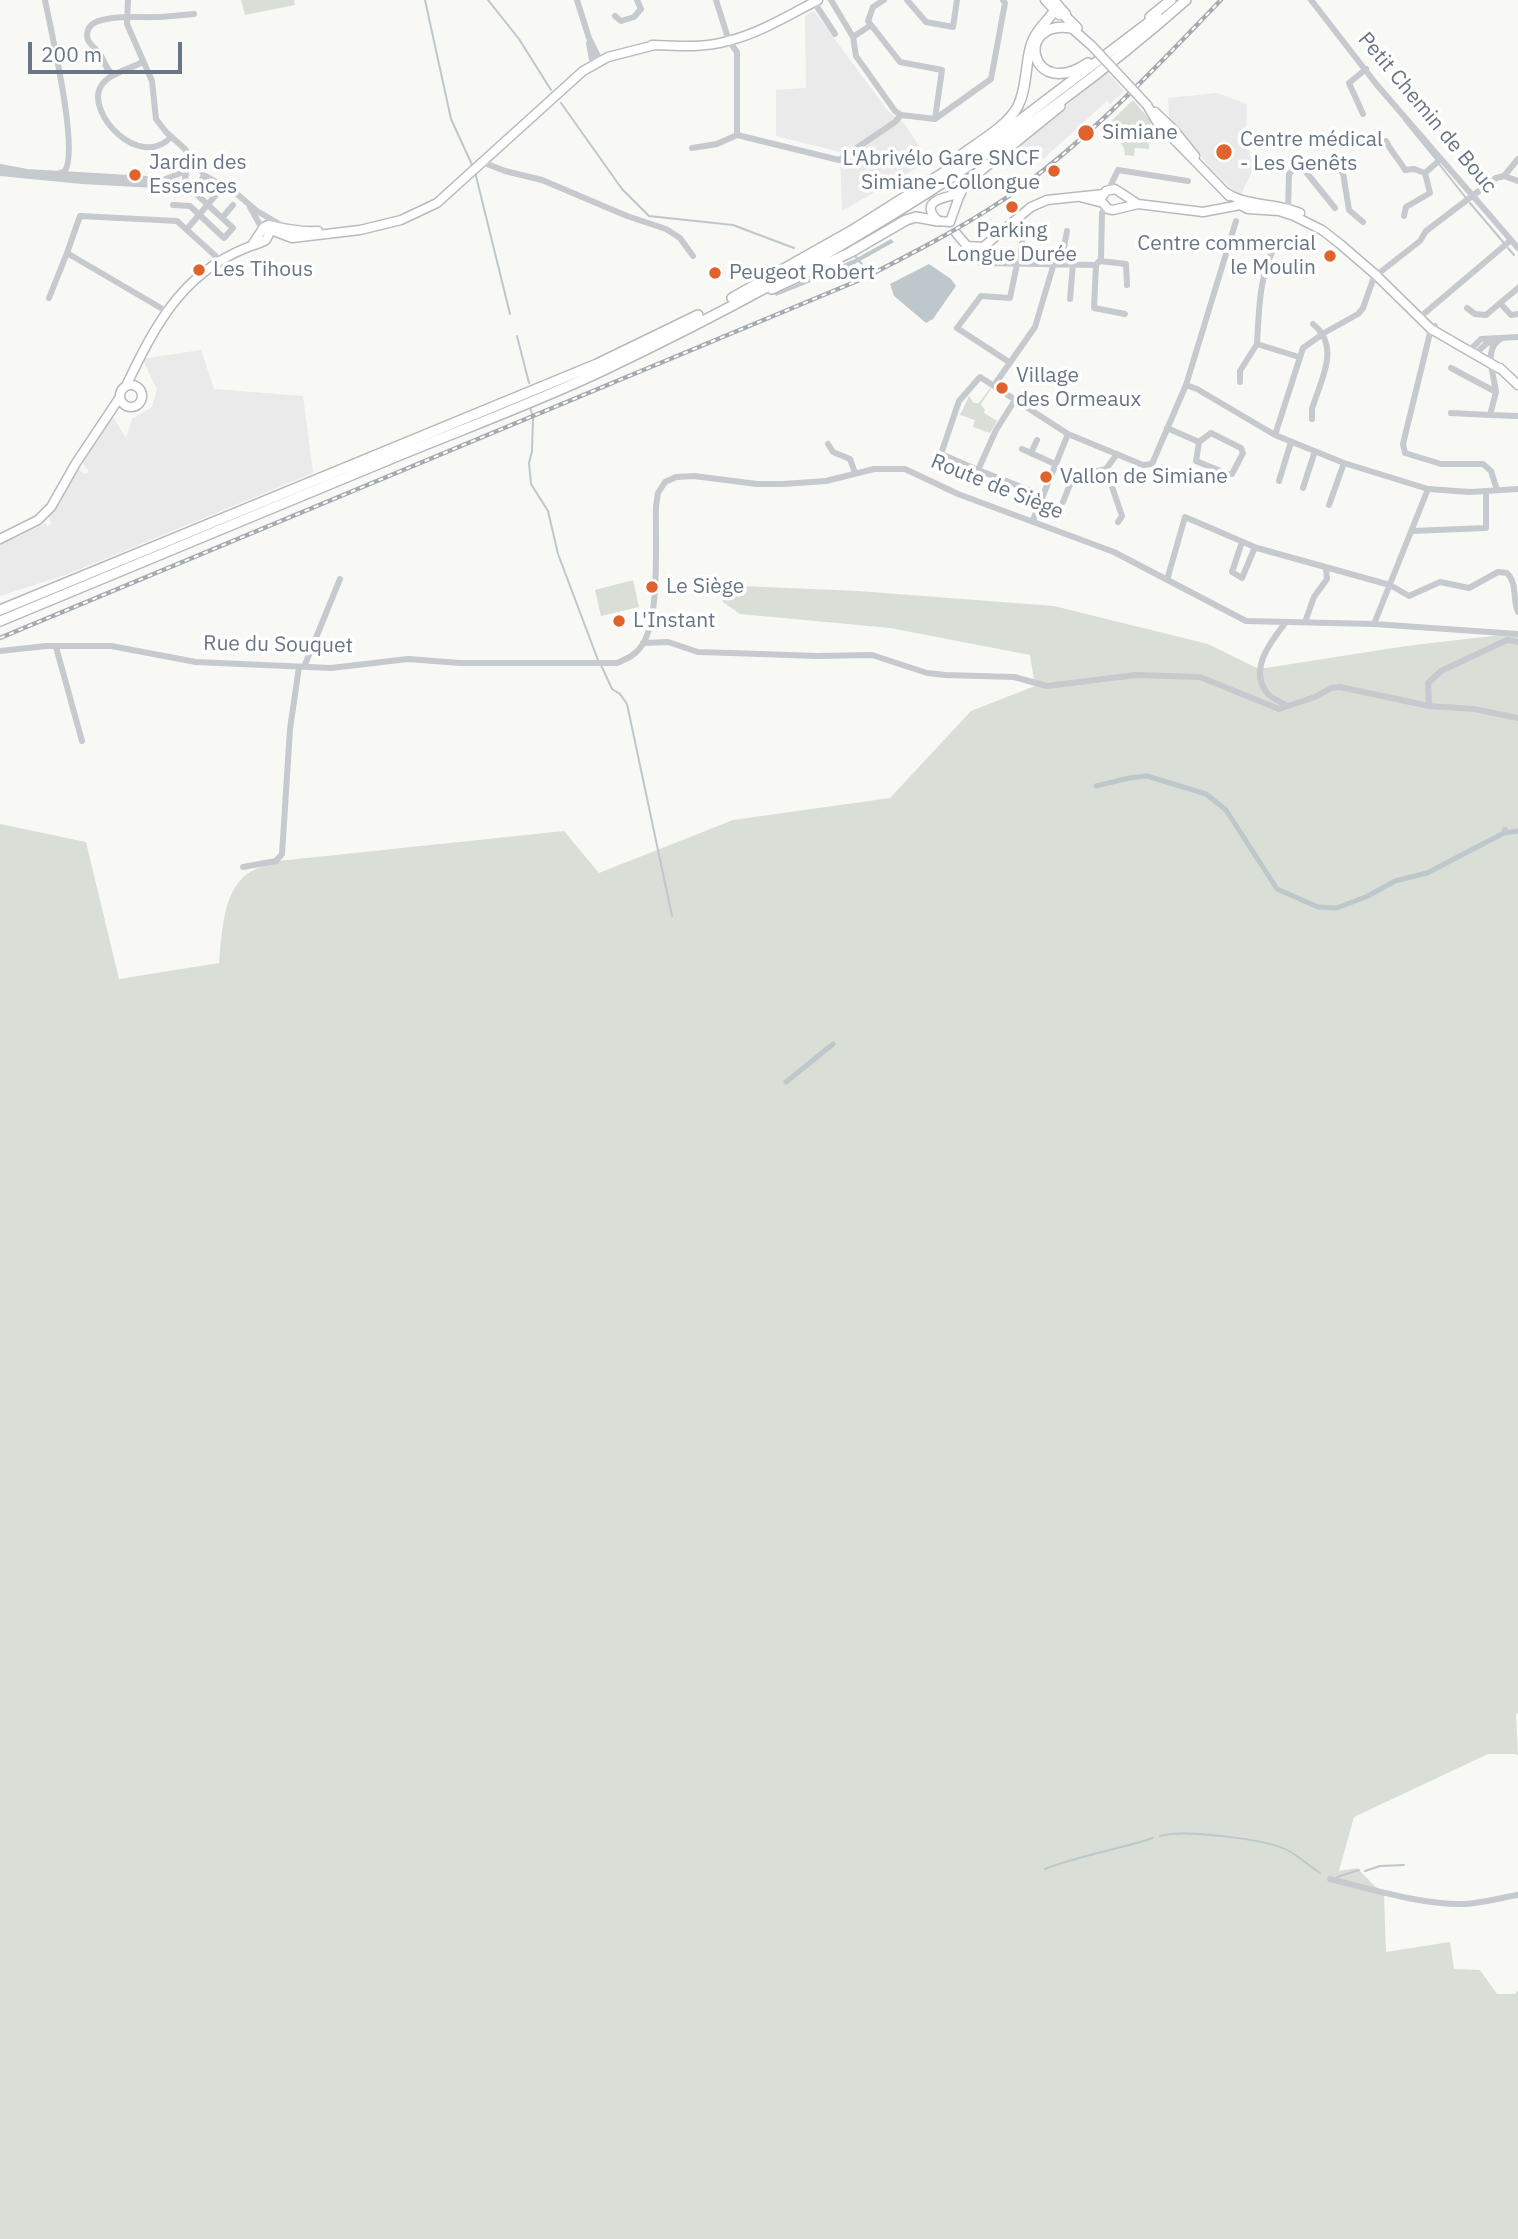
<!DOCTYPE html>
<meta charset="utf-8">
<style>
body{margin:0}
#map{position:relative;width:1518px;height:2239px;overflow:hidden;background:#f8f8f5;font-family:"IBM Plex Sans",sans-serif}
canvas{display:block}
.scale{position:absolute;left:28px;top:42px;width:154px;height:32px;box-sizing:border-box;border:4px solid #687686;border-top:0;padding-left:9px;font-size:21px;line-height:24px;white-space:nowrap;color:#687686;-webkit-text-stroke:5px #fff;paint-order:stroke}
</style>
<div id="map">
<canvas width="1518" height="2239"></canvas>
<div class="scale">200 m</div>
</div>
<script>
const ctx = document.querySelector('canvas').getContext('2d');
ctx.lineJoin = 'round';
function fill(path, color) {
  ctx.fillStyle = color;
  ctx.fill(path, 'evenodd');
}
function strokePath(path, color, width, dash) {
  ctx.strokeStyle = color;
  ctx.lineWidth = width;
  ctx.lineCap = dash ? 'butt' : 'round';
  ctx.setLineDash(dash || []);
  ctx.stroke(path);
}
function drawText(font, color, halo, rows, align = 'center') {
  ctx.font = font + ' "IBM Plex Sans",sans-serif';
  ctx.lineWidth = 7;
  ctx.setLineDash([]);
  ctx.textBaseline = 'middle';
  ctx.strokeStyle = halo;
  ctx.fillStyle = color;
  for (const [text, x, y, turn = 0] of rows) {
    ctx.save();
    ctx.translate(x, y);
    ctx.rotate((+turn || 0) * Math.PI / 180);
    ctx.textAlign = isNaN(turn) ? turn : align;
    if (halo) ctx.strokeText(text, 0, 0);
    ctx.fillText(text, 0, 0);
    ctx.restore();
  }
}
const built = new Path2D(`
 M814,11L888,111L904,123L929,161L842,211L840,152L776,136V90L806,88L805,16Z
 M1106,71L1124,91L1110,104L1107,101L1043,159L1024,157L1015,163L1009,156Z
 M1217,93L1247,104L1246,135L1253,170L1240,196L1211,169L1169,117L1168,98Z
 M201,350L214,389L303,396L313,473L68,574L0,596V543L2,544L46,523L47,526L51,524L49,516L74,472L77,469L85,474L89,472L83,464V457L111,414L126,438L132,419L152,407L157,389L142,359Z`);
const green = new Path2D(`
 M241,0H294L295,5L245,15Z
 M1133,100L1151,121L1149,149L1135,148L1134,156L1125,155C1124,137 1111,140 1102,130Z
 M990,388L991,389L981,404L985,410L984,413L997,421L990,433L973,427L975,420L960,415L969,396L974,403H979Z
 M633,580L639,607L601,616L595,590Z
 M718,585L858,591L1054,606L1208,644L1259,669L1406,646L1518,633V1713L1516,1714L1518,1756L1516,1754H1488L1354,1817L1339,1871L1357,1868L1384,1895L1386,1952L1450,1942L1454,1969L1480,1970L1497,1994H1515L1518,1990V2239H0V824L86,842L119,979L219,963C222,935 222,893 247,874C255,868 269,865 278,861L564,831L599,873L733,820L890,798L971,711L1035,686L1030,655L890,628L740,614L723,602Z`);
const water = new Path2D(`
 M891,239L894,242L851,266L776,296L775,294L857,258Z
 M929,264L951,279L956,286L933,319L926,323L894,296L890,284Z`);
const stream = new Path2D(`
 M425,0L451,119L473,167
 M488,0L519,39L551,90
 M561,103L622,189L649,216L733,225L794,248
 M1404,120L1436,159
 M1439,164L1466,198
 M475,172L510,314
 M1470,203L1504,243
 M1508,248L1514,255
 M856,257L865,268
 M517,336L529,383
 M530,407L533,418L532,451L529,463L531,484L548,511L558,554L598,660
 M601,665L612,689L620,694L627,704L672,916
 M1160,1836C1183,1829 1268,1839 1289,1851C1300,1857 1309,1866 1320,1873
 M1045,1869C1081,1855 1116,1850 1153,1838
 M1365,1871L1380,1866L1404,1865
 M1337,1877L1359,1870`);
const canal = new Path2D(`
 M1096,786L1129,778L1147,776L1206,794L1226,810L1277,889L1318,907L1337,908L1368,896L1395,881L1427,873L1504,833L1518,831
 M786,1082L833,1044`);
const minor = new Path2D(`
 M45,0C51,31 79,149 65,171L60,173
 M128,0L127,24L152,81L156,119L166,132L185,149L196,166
 M577,0L589,38L598,56L592,63
 M716,0L729,41L737,52V135L839,160L895,122L901,115
 M831,0L853,37L856,56L895,111L901,115L935,119L991,79L1005,3L1003,0
 M884,0L873,7L868,21L900,62L942,70L935,119
 M907,0L926,22L953,27L957,0
 M1311,0L1377,85L1518,248
 M814,2L835,34
 M615,16L621,21L634,17L641,9L637,0
 M853,37L871,25
 M589,43L592,60
 M143,62C130,69 109,73 101,86C85,112 139,171 171,137
 M114,75C104,69 106,61 99,53C94,46 84,42 88,30C93,13 141,18 155,17C168,17 181,15 194,14
 M1363,114L1349,83L1366,69
 M1386,141C1391,152 1399,159 1405,170L1414,169L1425,173L1441,159
 M692,148L717,144L737,135
 M482,162L505,171L542,180L627,216L666,229L680,238L693,256
 M0,167L27,172L163,180L186,171
 M1302,167L1338,168L1343,173L1349,210L1363,222
 M1118,170L1188,181
 M0,173L82,181L156,185L188,183
 M204,175L200,183C194,187 188,185 185,178L187,169L193,166L199,167L204,175L237,194L257,211L281,225
 M1504,176L1518,159
 M1109,189L1118,170
 M173,205L190,206L224,238L233,228L195,193L174,192
 M250,207L260,225L266,228
 M1287,210L1288,211L1289,174L1293,170L1302,167L1335,208
 M1404,216L1406,207L1430,193L1425,173
 M222,218L233,205
 M187,229L215,196
 M1278,241C1259,270 1259,311 1257,344L1299,357
 M1100,261L1126,264L1127,285
 M980,263L1096,265L1101,259L1102,213L1105,207
 M1020,264L1022,242
 M1061,264L1067,231
 M1096,265L1094,308L1125,314
 M49,298L67,253
 M1070,299L1073,264
 M1500,303L1511,315L1518,314
 M1467,308L1475,314L1486,315L1518,288
 M166,311L67,253L80,216L177,221L220,260
 M1419,318L1511,240
 M1435,326L1431,329L1403,444L1405,453L1441,464H1483L1491,471L1497,490
 M1472,348L1481,339L1518,337
 M1474,355L1486,344L1496,340
 M1009,362L957,328L981,296L1010,298L1017,264
 M1451,368L1496,392L1490,415L1451,413
 M1240,382V371L1257,344
 M995,384L1035,327L1054,263
 M1186,385L1197,389L1275,435L1344,463L1428,489L1470,492L1518,489
 M1496,392C1494,375 1482,346 1503,338
 M1015,400L996,430L978,470L1042,495
 M1490,415L1517,416
 M1312,419V409C1321,379 1341,347 1313,324
 M1167,428L1199,442
 M1211,433L1241,448L1243,453L1232,474H1228L1196,461L1199,442Z
 M1275,435L1303,348L1324,333L1358,314L1363,308L1374,277L1420,241L1426,231L1496,178L1504,176L1518,181
 M828,444L833,452L850,459L855,473
 M1022,449L1055,464
 M1031,453L1037,440
 M1117,454L1106,469L1122,516L1118,522
 M978,470L941,454L959,401L980,377L1068,434
 M1279,481L1291,442
 M1303,488L1315,451
 M1063,502L1073,477L1106,469
 M1329,505L1344,463
 M1033,520L1068,434L1143,465L1152,464L1186,385L1236,221
 M1412,531L1486,528V491
 M1242,542L1232,572L1242,578L1255,547
 M1167,580L1185,517L1257,548L1390,585L1409,596L1440,582L1469,588L1498,572L1507,573C1518,584 1512,599 1518,612
 M1286,622C1272,640 1247,670 1268,694C1272,699 1282,702 1287,706
 M1305,622L1314,597L1327,579L1326,568
 M1374,624L1428,489
 M643,643L668,642L698,652L731,653L817,656L872,655L927,673L945,675L1014,677L1047,686L1136,675L1200,677L1279,709L1315,697L1331,688L1340,687L1429,706L1474,709L1518,718
 M56,647L82,741
 M0,651L46,646H111L196,662L331,668L408,659L460,663H617C626,659 634,656 640,648C661,623 655,540 656,506L658,493L665,482L676,477L694,476L757,484H783L826,481L874,469H905L958,494L1114,552L1246,621L1374,624L1518,634
 M304,667L340,579
 M1429,706L1428,683L1441,671L1507,640L1518,642
 M1505,830V831
 M243,867L276,861L282,854L290,729L299,667
 M1330,1879C1370,1889 1423,1905 1464,1904C1482,1903 1500,1898 1518,1895`);
const major = new Path2D(`
 M1045,0L1059,15
 M1054,0L1066,14
 M1068,25L1092,46
 M652,45C677,46 704,48 728,41C760,33 789,15 818,0
 M1147,105L1157,122L1229,196
 M1155,112L1174,130L1195,156
 M1227,193C1248,207 1276,202 1300,213
 M960,194L950,222L938,221C918,201 944,197 960,194Z
 M1080,197L1103,203L1108,209L1113,210L1138,204L1203,212L1240,205L1248,209L1279,211L1294,216L1322,230L1340,244L1376,275L1431,329L1502,370
 M1102,197L1106,191L1115,189L1138,204
 M956,233L967,246L983,247L1031,207L1047,200L1104,194
 M252,245L264,227L268,225C285,229 300,232 318,231
 M1500,368L1518,385
 M120 396a11 11 0 1 1 22 0a11 11 0 1 1-22 0Z
 M126,386C157,321 186,266 260,243L266,240L271,230L292,238L360,230L401,220L437,203L583,71L608,57L655,45
 M0,539L38,520L51,507L76,463L120,397`);
const highway = new Path2D(`
 M1150,17L1171,0
 M1071,28C1013,19 1030,102 1088,63
 M960,156C978,142 1007,127 1018,106C1029,84 1024,56 1035,36C1040,27 1049,19 1055,10L1060,11L1077,28
 M960,194L964,184L1060,106
 M772,289L851,252L906,220L916,217L938,221
 M732,298L851,231L987,145L1157,16
 M0,610L597,364L698,315
 M0,621C133,566 266,511 400,455C468,427 539,401 606,369C810,272 1015,151 1186,0`);
const rail = new Path2D(`
 M0,638L862,279C911,254 960,229 1006,198C1087,142 1153,70 1221,0`);
const majorBridge = new Path2D(`
 M1092,46L1147,105`);
const markers = [
 [1086,133,9,"#e0632d"],
 [1224,152,9,"#e0632d"],
 [1054,171,7,"#e0632d"],
 [135,175,7,"#e0632d"],
 [1012,207,7,"#e0632d"],
 [1330,256,7,"#e0632d"],
 [199,270,7,"#e0632d"],
 [715,273,7,"#e0632d"],
 [1002,388,7,"#e0632d"],
 [1046,477,7,"#e0632d"],
 [652,587,7,"#e0632d"],
 [619,621,7,"#e0632d"]
];
const streetNames = [
 ["Petit Chemin de Bouc",1427,113,50],
 ["Route de Siège",997,487,22],
 ["Rue du Souquet",278,645,1]
];
const poiNames = [
 ["Simiane",1102,133],
 ["Centre médical",1240,140],
 ["- Les Genêts",1240,164],
 ["L'Abrivélo Gare SNCF",1040,159,"right"],
 ["Simiane-Collongue",1040,183,"right"],
 ["Jardin des",149,163],
 ["Essences",149,187],
 ["Parking",1012,231,"center"],
 ["Longue Durée",1012,255,"center"],
 ["Centre commercial",1316,244,"right"],
 ["le Moulin",1316,268,"right"],
 ["Les Tihous",213,270],
 ["Peugeot Robert",729,273],
 ["Village",1016,376],
 ["des Ormeaux",1016,400],
 ["Vallon de Simiane",1060,477],
 ["Le Siège",666,587],
 ["L'Instant",633,621]
];
fill(built, '#e9eae9');
fill(green, '#d9dfd6');
fill(water, '#bec7cc');
strokePath(stream, '#bec7cc', 2);
strokePath(canal, '#bec7cc', 5);
strokePath(major, '#b7bbbf', 11);
strokePath(highway, '#b7babd', 12);
strokePath(minor, '#c6c9cd', 6);
strokePath(major, '#fff', 8);
strokePath(highway, '#fff', 9);
strokePath(rail, '#a5aab0', 4.5);
strokePath(rail, '#fff', 2, [5]);
strokePath(majorBridge, '#b7bbbf', 11, []);
strokePath(majorBridge, '#fff', 8);
for (const [x, y, r, color] of markers) {
  const dot = new Path2D();
  dot.arc(x, y, r, 0, 2 * Math.PI);
  ctx.fillStyle = color;
  ctx.fill(dot);
  strokePath(dot, '#fff', 2.5);
}
drawText('21px', '#687686', '#fff', streetNames);
drawText('21px', '#687686', '#fff', poiNames, 'left');
</script>
